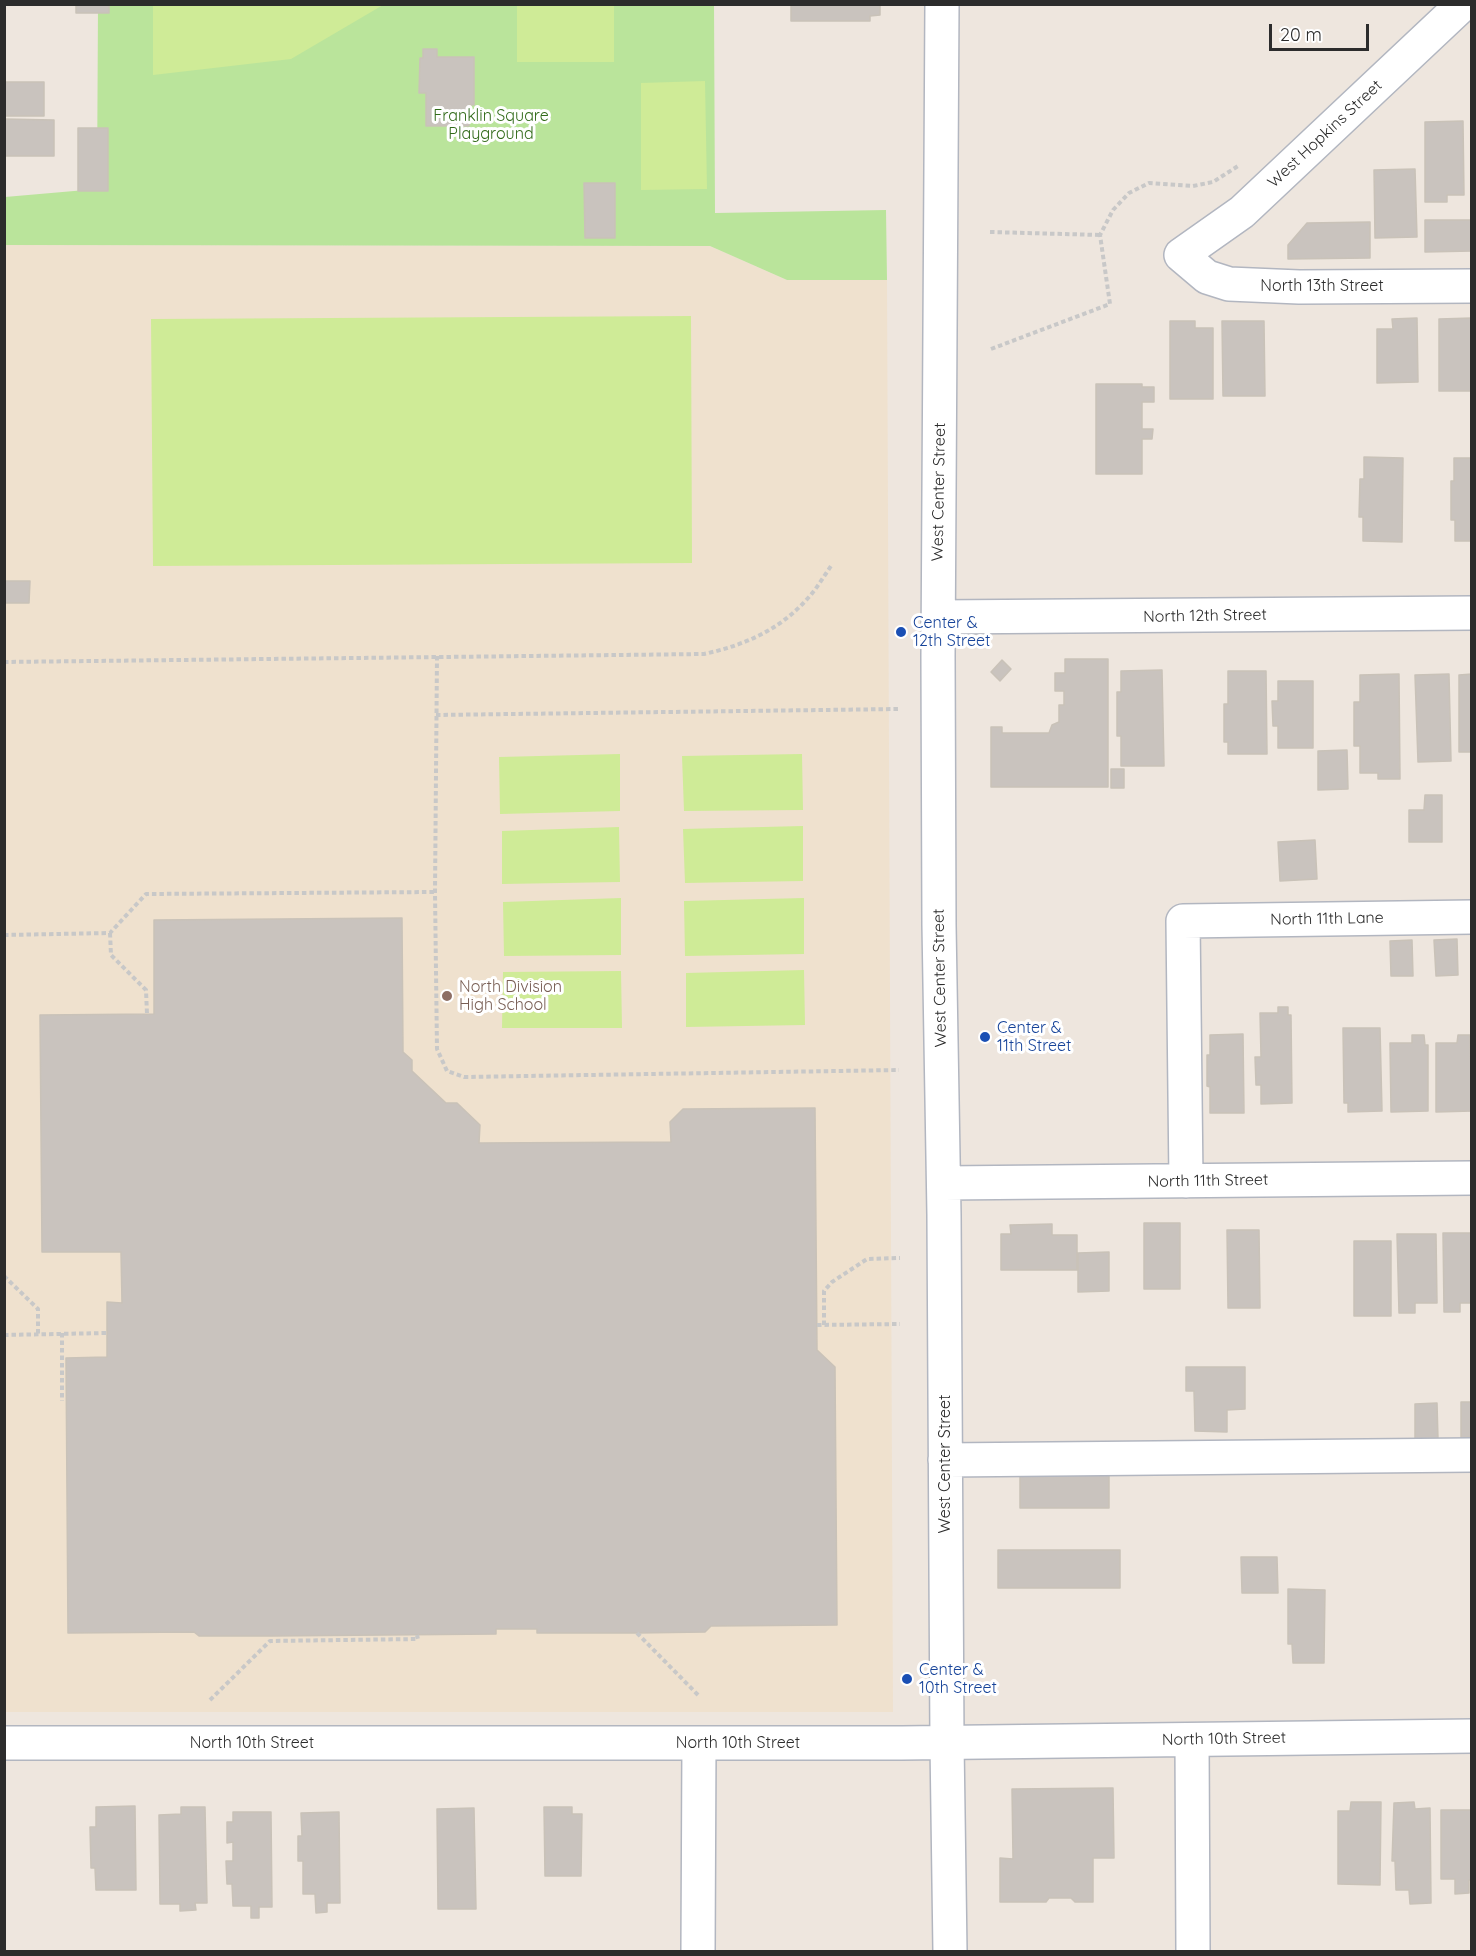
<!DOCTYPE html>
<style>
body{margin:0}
#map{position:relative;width:1476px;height:1956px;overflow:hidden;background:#eee6de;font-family:Quicksand,sans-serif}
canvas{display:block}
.frame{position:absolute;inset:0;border:6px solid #2c2c2c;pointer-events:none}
.scale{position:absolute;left:1269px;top:24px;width:100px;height:27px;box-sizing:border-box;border:3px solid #2c2c2c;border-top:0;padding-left:8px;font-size:18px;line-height:21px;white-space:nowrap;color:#2c2c2c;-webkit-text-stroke:4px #fff;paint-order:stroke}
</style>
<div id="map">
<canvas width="1476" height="1956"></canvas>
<div class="frame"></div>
<div class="scale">20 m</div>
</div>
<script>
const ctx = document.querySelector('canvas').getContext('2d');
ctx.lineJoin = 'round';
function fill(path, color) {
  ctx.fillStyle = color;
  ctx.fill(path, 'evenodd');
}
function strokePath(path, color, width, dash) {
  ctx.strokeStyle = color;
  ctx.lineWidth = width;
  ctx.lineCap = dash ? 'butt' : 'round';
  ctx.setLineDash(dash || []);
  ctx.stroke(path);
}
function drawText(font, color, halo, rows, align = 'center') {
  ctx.font = font + ' Quicksand,sans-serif';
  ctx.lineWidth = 6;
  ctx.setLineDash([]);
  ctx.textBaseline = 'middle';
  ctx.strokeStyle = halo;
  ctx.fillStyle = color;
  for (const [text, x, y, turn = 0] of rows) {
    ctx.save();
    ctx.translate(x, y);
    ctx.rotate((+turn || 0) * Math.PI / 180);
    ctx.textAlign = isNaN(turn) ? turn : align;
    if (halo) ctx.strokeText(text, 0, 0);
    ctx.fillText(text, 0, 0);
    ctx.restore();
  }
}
const education = new Path2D(`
 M5,245L710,246L787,280H887L893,1712H5Z`);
const green = new Path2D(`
 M714,4L715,213L886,210L887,280H787L710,246L5,245V197L97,189L98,5Z`);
const pitch = new Path2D(`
 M153,5V4L383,5L291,59L153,75Z
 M517,5H614V62H517Z
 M705,81L707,189L641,190V83Z
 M691,316L692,563L153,566L151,319Z
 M620,754V811L500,814L499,757Z
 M802,754L803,810L684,811L682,756Z
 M803,826V881L685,883L683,829Z
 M619,827L620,882L502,884V831Z
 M621,898V955L504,956L503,902Z
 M804,898V954L685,956L684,901Z
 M804,970L805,1025L686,1027V973Z
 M621,971L622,1028H502L503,972Z`);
const building = new Path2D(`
 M76,4H109V13H76Z
 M791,4H880V15L870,16V21H791Z
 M423,49H437V57H474V105H469V126H426V93H419L420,58H423Z
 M4,82H44V116H4Z
 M4,119L54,120V156H4Z
 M1463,121L1464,195H1447V202H1425V122Z
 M78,128H108V191H78Z
 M1415,169L1417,237L1375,238L1374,170Z
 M584,183H615V238H585Z
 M1425,220H1472V251L1425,252Z
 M1370,222V258L1288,259V245L1307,223Z
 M1417,318L1418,382L1377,383V329H1393L1392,319Z
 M1472,318V391H1439V319Z
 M1170,321H1195V328H1213V399H1170Z
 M1222,321H1264L1265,396H1223Z
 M1096,384H1142V387H1154V402H1142V429H1153L1152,439H1142V474H1096Z
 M1364,457L1403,458L1402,542L1363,541V517H1359L1360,479H1364Z
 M1454,458H1472V541H1455V520H1451V481H1454Z
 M4,581H30L29,603H4Z
 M1065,659H1108V787H991V727H1002V733H1049L1052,725L1059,722V705H1064V691H1055V673H1065Z
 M1002,660L1011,669L1000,681L991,672Z
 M1162,670L1164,766H1121V736H1117V692H1121V671Z
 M1228,671H1266L1267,754H1228V742H1224V704H1228Z
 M1399,674L1400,779H1378V773H1360V746H1354V702H1360V675Z
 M1449,674L1451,761L1418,762L1415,675Z
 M1472,674V752H1459V675Z
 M1278,681H1313V748H1278V726H1273L1272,701H1278Z
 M1347,750L1348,789L1318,790V751Z
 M1111,769H1124V788H1111Z
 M1425,795H1442V842H1409V810H1424Z
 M1315,840L1317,879L1280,881L1278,842Z
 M402,918L403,1052L412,1060V1071L446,1103H457L480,1125L479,1143L671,1142L670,1122L683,1109L815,1108L817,1350L835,1367L837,1625L711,1626L705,1632L637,1633H537V1629H496V1634L271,1636H199L194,1632L68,1633L66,1358L107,1357V1302L122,1303L121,1252H42L40,1015L154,1014V920Z
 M1457,939L1458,975L1436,976L1434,940Z
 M1412,940L1413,976H1391L1390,941Z
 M1278,1007H1288V1015H1291L1292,1103L1261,1104V1085H1256L1255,1057H1261L1260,1013H1278Z
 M1343,1028H1380L1382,1111L1348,1112V1103H1344Z
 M1243,1034L1244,1113H1210V1087L1207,1086V1055H1210V1035Z
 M1412,1035H1424L1425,1045H1428V1111L1391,1112L1390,1043H1412Z
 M1458,1035H1470L1472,1111L1436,1112V1043H1457Z
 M1144,1223H1180V1289H1144Z
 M1052,1224V1235H1077V1270H1001V1234H1011L1010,1225Z
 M1227,1230H1259L1260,1308H1228Z
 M1443,1233H1472V1303H1460V1312H1444Z
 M1397,1234H1436L1437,1303H1415V1313H1399Z
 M1354,1241H1391V1316H1354Z
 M1109,1252V1291L1078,1292V1253Z
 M1186,1367H1245V1409L1227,1410V1432L1195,1431L1194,1391H1186Z
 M1461,1402H1472V1437L1461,1438Z
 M1437,1403L1438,1439L1415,1440V1404Z
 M1109,1464V1508H1020V1465Z
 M998,1550H1120V1588H998Z
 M1241,1557H1277L1278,1593H1242Z
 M1288,1589L1325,1590L1324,1663H1293L1292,1644H1288Z
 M1113,1788L1114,1858H1093V1902H1075L1071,1898H1049L1046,1902H1000V1858L1013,1859L1012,1789Z
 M1351,1802H1381L1380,1885L1338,1884V1811H1350Z
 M1414,1802L1415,1809L1430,1808L1431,1903L1410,1904L1409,1890H1396L1395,1861H1392L1394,1803Z
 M135,1806L136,1890H96L95,1868H91L90,1827H96V1807Z
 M181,1807H205L207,1903H195L196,1910L180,1911V1904H160L159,1815L181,1814Z
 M544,1807H572V1814H582L581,1876H545Z
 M474,1808L476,1909H438L437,1809Z
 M1441,1810H1472V1880H1469V1893L1455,1894V1879H1441Z
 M233,1812H271L272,1907H259V1918H251V1906H233L232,1884H227L226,1861H233V1842L227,1843V1822H233Z
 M339,1812L340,1903H327V1912L316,1913L315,1894H303V1861H298V1836H302L301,1813Z`);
const path = new Path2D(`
 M990,232L1100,235
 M991,349L1110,304L1100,235L1113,210L1129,193L1149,183L1193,186L1213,182L1238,166
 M437,656L435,892L437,1049L447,1071L464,1077L899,1070
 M4,662L704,654C745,645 780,630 809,597C817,588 824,576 831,566
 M436,715L898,709
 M110,933L111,955L146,990L147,1014
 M4,935L110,933L146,894L435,892
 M4,1276L38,1309V1334
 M817,1325L900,1324
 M824,1325V1291L832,1282L867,1259L900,1258
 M62,1333V1401
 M4,1335L107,1333
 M637,1633L699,1696
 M210,1700L270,1641L418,1639L417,1635`);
const minor = new Path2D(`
 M942,4L938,656L939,925L944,1215L947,1743L950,1952
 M1463,4L1242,212L1181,255L1207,277L1229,284L1299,287L1472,286
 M938,617L1472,613
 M1186,1181L1183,921L1472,917
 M944,1183L1472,1178
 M945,1460L1472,1455
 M1192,1740L1193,1952
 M4,1743H902L1472,1736
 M698,1952L699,1743`);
const markers = [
 [901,632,6,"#1a4fb4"],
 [447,996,6,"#8d6e63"],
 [985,1037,6,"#1a4fb4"],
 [907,1679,6,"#1a4fb4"]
];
const parkNames = [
 ["Franklin Square",491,116],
 ["Playground",491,134]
];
const streetNames = [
 ["West Hopkins Street",1325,134,-43],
 ["North 13th Street",1322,286],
 ["West Center Street",939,492,-89],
 ["North 12th Street",1205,616,-1],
 ["North 11th Lane",1327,919,-1],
 ["West Center Street",940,978,-91],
 ["North 11th Street",1208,1181,-1],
 ["West Center Street",945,1464,-90],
 ["North 10th Street",1224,1739,-1],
 ["North 10th Street",252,1743],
 ["North 10th Street",738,1743]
];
const transitNames = [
 ["Center &",913,623],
 ["12th Street",913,641],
 ["Center &",997,1028],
 ["11th Street",997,1046],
 ["Center &",919,1670],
 ["10th Street",919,1688]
];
const educationNames = [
 ["North Division",459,987],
 ["High School",459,1005]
];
fill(education, '#efe1ce');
fill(green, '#bae49b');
fill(pitch, '#cfeb97');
fill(building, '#c9c3be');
strokePath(building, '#c9c2b8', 1.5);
strokePath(minor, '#b2b6c0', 36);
strokePath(path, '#c8c8c8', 4, [4.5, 3]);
strokePath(minor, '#fff', 33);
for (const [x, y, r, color] of markers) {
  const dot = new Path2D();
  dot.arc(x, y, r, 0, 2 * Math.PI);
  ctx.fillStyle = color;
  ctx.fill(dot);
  strokePath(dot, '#fff', 2);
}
drawText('16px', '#326b1a', '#fff', parkNames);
drawText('16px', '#2c2c2c', '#fff', streetNames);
drawText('16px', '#164399', '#fff', transitNames, 'left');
drawText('16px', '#785e54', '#fff', educationNames, 'left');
</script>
